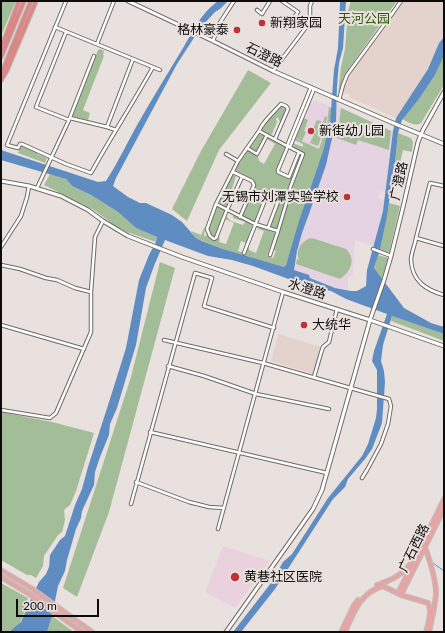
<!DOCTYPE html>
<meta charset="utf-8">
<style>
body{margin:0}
#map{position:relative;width:445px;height:633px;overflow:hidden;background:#e9e1de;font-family:Lato,sans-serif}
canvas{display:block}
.frame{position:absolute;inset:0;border:2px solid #0e0c0b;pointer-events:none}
.scale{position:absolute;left:16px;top:599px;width:83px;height:18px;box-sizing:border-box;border:2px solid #0e0c0b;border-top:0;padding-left:5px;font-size:12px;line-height:14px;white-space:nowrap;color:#0e0c0b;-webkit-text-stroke:3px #e9e1de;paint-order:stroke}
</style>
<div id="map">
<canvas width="445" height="633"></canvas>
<div class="frame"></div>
<div class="scale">200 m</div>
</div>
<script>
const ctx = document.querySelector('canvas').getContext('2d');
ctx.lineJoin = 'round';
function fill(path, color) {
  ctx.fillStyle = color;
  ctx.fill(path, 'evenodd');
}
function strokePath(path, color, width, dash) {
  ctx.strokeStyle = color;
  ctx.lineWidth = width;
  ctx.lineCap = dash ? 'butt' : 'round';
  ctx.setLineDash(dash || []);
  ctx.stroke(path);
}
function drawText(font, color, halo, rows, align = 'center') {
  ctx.font = font + ' Lato,"Noto Sans SC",sans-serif';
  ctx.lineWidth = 4;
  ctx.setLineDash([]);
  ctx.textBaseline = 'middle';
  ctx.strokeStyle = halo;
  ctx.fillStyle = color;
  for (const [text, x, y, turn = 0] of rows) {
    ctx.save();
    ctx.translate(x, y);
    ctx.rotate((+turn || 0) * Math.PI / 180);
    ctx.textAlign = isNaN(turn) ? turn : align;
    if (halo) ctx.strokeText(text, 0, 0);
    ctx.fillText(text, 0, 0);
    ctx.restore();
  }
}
const built = new Path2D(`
 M403,1H444V37L439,43L428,69L396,118L349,97V94L343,92L350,74L382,32Z
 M278,334L321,347L313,374L271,361Z`);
const education = new Path2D(`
 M314,100L329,106L327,124L319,149L295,138L304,117L306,118L308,113L306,112L310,103L312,104Z
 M336,105L393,131L387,179L386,193L380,191L378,198L385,200L383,211L373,246L355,240L353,275L348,277V290L335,288L294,270L297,251L302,233L309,214L326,165L336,121Z`);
const medical = new Path2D(`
 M223,546L270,561L235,608L205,592Z`);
const green = new Path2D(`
 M1,1H16L1,36Z
 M351,1H397L345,74L338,94L341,67L345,49L348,11Z
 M100,49L104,51L103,55L104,56L83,110L90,113L88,120L72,116L98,50Z
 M444,56V85L421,123C415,127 408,122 402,119L419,99L435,75Z
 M248,70L271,83L219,150L187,221L172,209L201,151Z
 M280,106H282L286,108V109L275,136L280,122L278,118L277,117L276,119L277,122L272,134L270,135L262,130L261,128Z
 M329,106L332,110C329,137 319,163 310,189C302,215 294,240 286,265L284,267L220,248L196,238L191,231L201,235L204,228H205L204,236L208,235C210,239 213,240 217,240L218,237L220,238L219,242L226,244L234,223L225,219L226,216L231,221L243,225L245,222L233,218V216L234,215L251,224L252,226L246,243L241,241L238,251L245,253L247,247L249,248V250L256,253L264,231L258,229V228L255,227V226L276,233V235L271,250H269L267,256L273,258L276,251L273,250L289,200L292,188L304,153C300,150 292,149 293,143L303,147V144L294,140L295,138L319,149L327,124Z
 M341,108L391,131L389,150L358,140L356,145L337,138Z
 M325,116L327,117L326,125L318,146L310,143L315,132L312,131L317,120L323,122Z
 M304,118L308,120L304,131L306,132L302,141L296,138Z
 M398,133L411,138L413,142L412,152L403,150L393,194L390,193L395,163Z
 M259,134L265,136V138L257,152L251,149L250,148Z
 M268,137L285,147L286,148L278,173L289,178L291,175L293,176L288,187L287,198L277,229H275L270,227L269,225L279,197L269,193L266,194L255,221H252L243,216L242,214L255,184L254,182L252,180L235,172L238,165L248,150L258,156L259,161L264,164L275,144L267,139Z
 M21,146L38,152L37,154L47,158L45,163L18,153Z
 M50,174L66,179L72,186L91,195L118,212L136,228L157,237L156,242L127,232L114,225L94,210L44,185Z
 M234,175L236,176L232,189L235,190C236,186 237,180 241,178L228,206C225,208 221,205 219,202L232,176Z
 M389,203L400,206L389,253L380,250Z
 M218,206L224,209L225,212L216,237L215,238L211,236L208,228L216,207Z
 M310,238L315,239L346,249C357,260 350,272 340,279L296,264L297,259L299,260C295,250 301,242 310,238Z
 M378,255L388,258L382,279L374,269Z
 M160,262L175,268L109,512L77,597L63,588L131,377Z
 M392,316L444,334V341L391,321Z
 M1,412L52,422L94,433L76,491L70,505L64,510L65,520L62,532L58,535L44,556L43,566L36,578L31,575H27L1,560Z
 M1,583L28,598C23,615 22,632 1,632Z
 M52,616L74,632H47Z`);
const water = new Path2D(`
 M218,1H228L220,9L215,12L201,27L177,64L116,178L113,186L128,197L140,203H146L172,215L182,222L196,238L202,241L220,248L284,267L286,265L299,221L323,151L330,123L334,70L338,48L340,3V1H346L343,48L339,63L337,86L336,121L326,165L309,214L302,233L297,251L294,270L309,275L310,278L335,288L351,291H357L366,286L367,270L383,211L393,131L396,118L428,69L439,43L444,37V56L435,75L419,99L402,120L398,133L395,163L387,216L380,250L374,268L404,308L431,323L444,327V334L392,316L383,345L381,361L384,371L385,382L382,423L372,449L365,459L348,479L345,487L333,499L275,589L241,632H233L271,583L283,562L292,554L328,498L362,456L368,444L376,418L377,409V370L372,361L374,351L387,314L346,299L331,291L313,288L253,266L232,260L208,256L165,240L154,266L146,288L136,345L129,368L117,408L110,424L109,435L100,457L95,472L94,485L82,511L81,518L76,529L67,560L65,571L58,586L52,616L47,632H9L21,622L31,599L39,582L46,574L49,567L50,555L60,540L65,536L75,505L82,489L88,467L110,399L126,348L139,280L149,255L156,242L157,237L136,228L118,212L91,195L72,186L66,179L1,160V150L98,182L106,181C117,164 126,145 136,127C150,102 165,78 180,53C192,34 199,15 218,1Z`);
const stream = new Path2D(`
 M433,563L444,571`);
const minor = new Path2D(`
 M66,1L7,145L18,148L20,144H22L66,164L91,173C111,137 133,103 153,67
 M257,10L262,14L270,1
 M280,24L286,28L298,12L282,1
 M55,27L160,70
 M66,32L36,107L69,120
 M213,41L219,24L234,1
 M97,44L114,1
 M273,71L310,22V6L312,1
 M339,100L343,85L347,75L392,14L401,1
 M70,118L107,127L116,130
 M107,127L133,59
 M259,131C263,121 274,112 281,104L286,106L288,109L275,139
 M287,146L303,154L290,188L289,194L278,231L255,224L216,204L238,161L259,131L287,146L311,87
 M288,146L278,170V172L289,177L299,152
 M290,147L314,89
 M247,148L257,154L267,135
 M226,154L238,161
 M233,172L252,181L254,185L240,217
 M37,188L69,120L94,56
 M216,204L207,229L210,236L214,239L216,238L226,212L242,177
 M416,238L430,183L444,186
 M444,246L416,238C415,245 411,253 411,260C412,281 426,290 444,295
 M1,247L21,216L27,197L29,186
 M373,249L391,256
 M244,253L267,195L270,194L278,197L279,199L268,228
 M270,255L278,231
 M1,265L20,269L46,278L57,280L75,288L91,292
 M1,325L84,349
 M164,340L263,363L389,399L391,406L388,424L381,444L367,470L362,478
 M168,366L204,376L256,394L329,409
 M314,377L321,353L323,347L329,342L337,309
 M1,410L50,418L56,413L91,332V292L95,237L103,221
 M150,432L327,473
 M136,482L189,502L209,507L224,508
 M131,504L195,273L212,278L204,306L274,328
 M218,529L283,292`);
const tertiary = new Path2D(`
 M128,1L213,41L273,71L393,123L444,144
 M1,181L29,186L61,196L88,210L103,221L128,236L182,257L283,292L370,320L444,346
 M226,632L313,509L322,490L370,320L384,280L391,256L404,203L418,142L423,130L444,92`);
const primary = new Path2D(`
 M425,547C430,561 436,579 436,594C435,607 432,619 429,632
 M415,559L444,499
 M1,570L31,588L92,632
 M1,577L29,594L82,632
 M377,585C397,578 403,574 416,557
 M398,593L412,565
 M401,595L444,509
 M341,632L354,605L358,600
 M345,632C353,613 361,592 383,586L401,595L428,603C433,611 428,624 426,632`);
const trunk = new Path2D(`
 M1,49L19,1
 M1,57L24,1
 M1,75L31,1
 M1,80L6,72L36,1`);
const markers = [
 [262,23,4,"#c13133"],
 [237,30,4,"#c13133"],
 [311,131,4,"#c13133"],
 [347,197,4,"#c13133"],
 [304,325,4,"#c13133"],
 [235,577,5,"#c13133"]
];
const parkNames = [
 ["天河公园",364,19]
];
const poiNames = [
 ["新翔家园",270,23],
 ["格林豪泰",229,30,"right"],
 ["新街幼儿园",319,131],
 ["无锡市刘潭实验学校",339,197,"right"],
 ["大统华",312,325],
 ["黄巷社区医院",244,577]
];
const streetNames = [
 ["石澄路",264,55,26],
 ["广澄路",399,181,-77],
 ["水澄路",307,289,18],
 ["广石西路",414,548,-64]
];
fill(built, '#e3d3cc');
fill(education, '#e5d3e3');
fill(medical, '#e9d2de');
fill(green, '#a4bd99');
fill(water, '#5f8dc1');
strokePath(stream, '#5f8dc1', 1);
strokePath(minor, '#706a66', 4.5);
strokePath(tertiary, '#706a66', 5);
strokePath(primary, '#c0c0c0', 6);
strokePath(trunk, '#c0c0c0', 6);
strokePath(minor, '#fff', 2.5);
strokePath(tertiary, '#fff', 3);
strokePath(primary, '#e3a6a5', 4);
strokePath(trunk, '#da8887', 4);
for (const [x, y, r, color] of markers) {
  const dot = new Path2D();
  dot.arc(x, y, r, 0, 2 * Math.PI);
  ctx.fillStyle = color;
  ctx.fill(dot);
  strokePath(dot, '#e9e1de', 1.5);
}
drawText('13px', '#295a00', '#e9e1de', parkNames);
drawText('13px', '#0e0c0b', '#e9e1de', poiNames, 'left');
drawText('13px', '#0e0c0b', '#e9e1de', streetNames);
</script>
